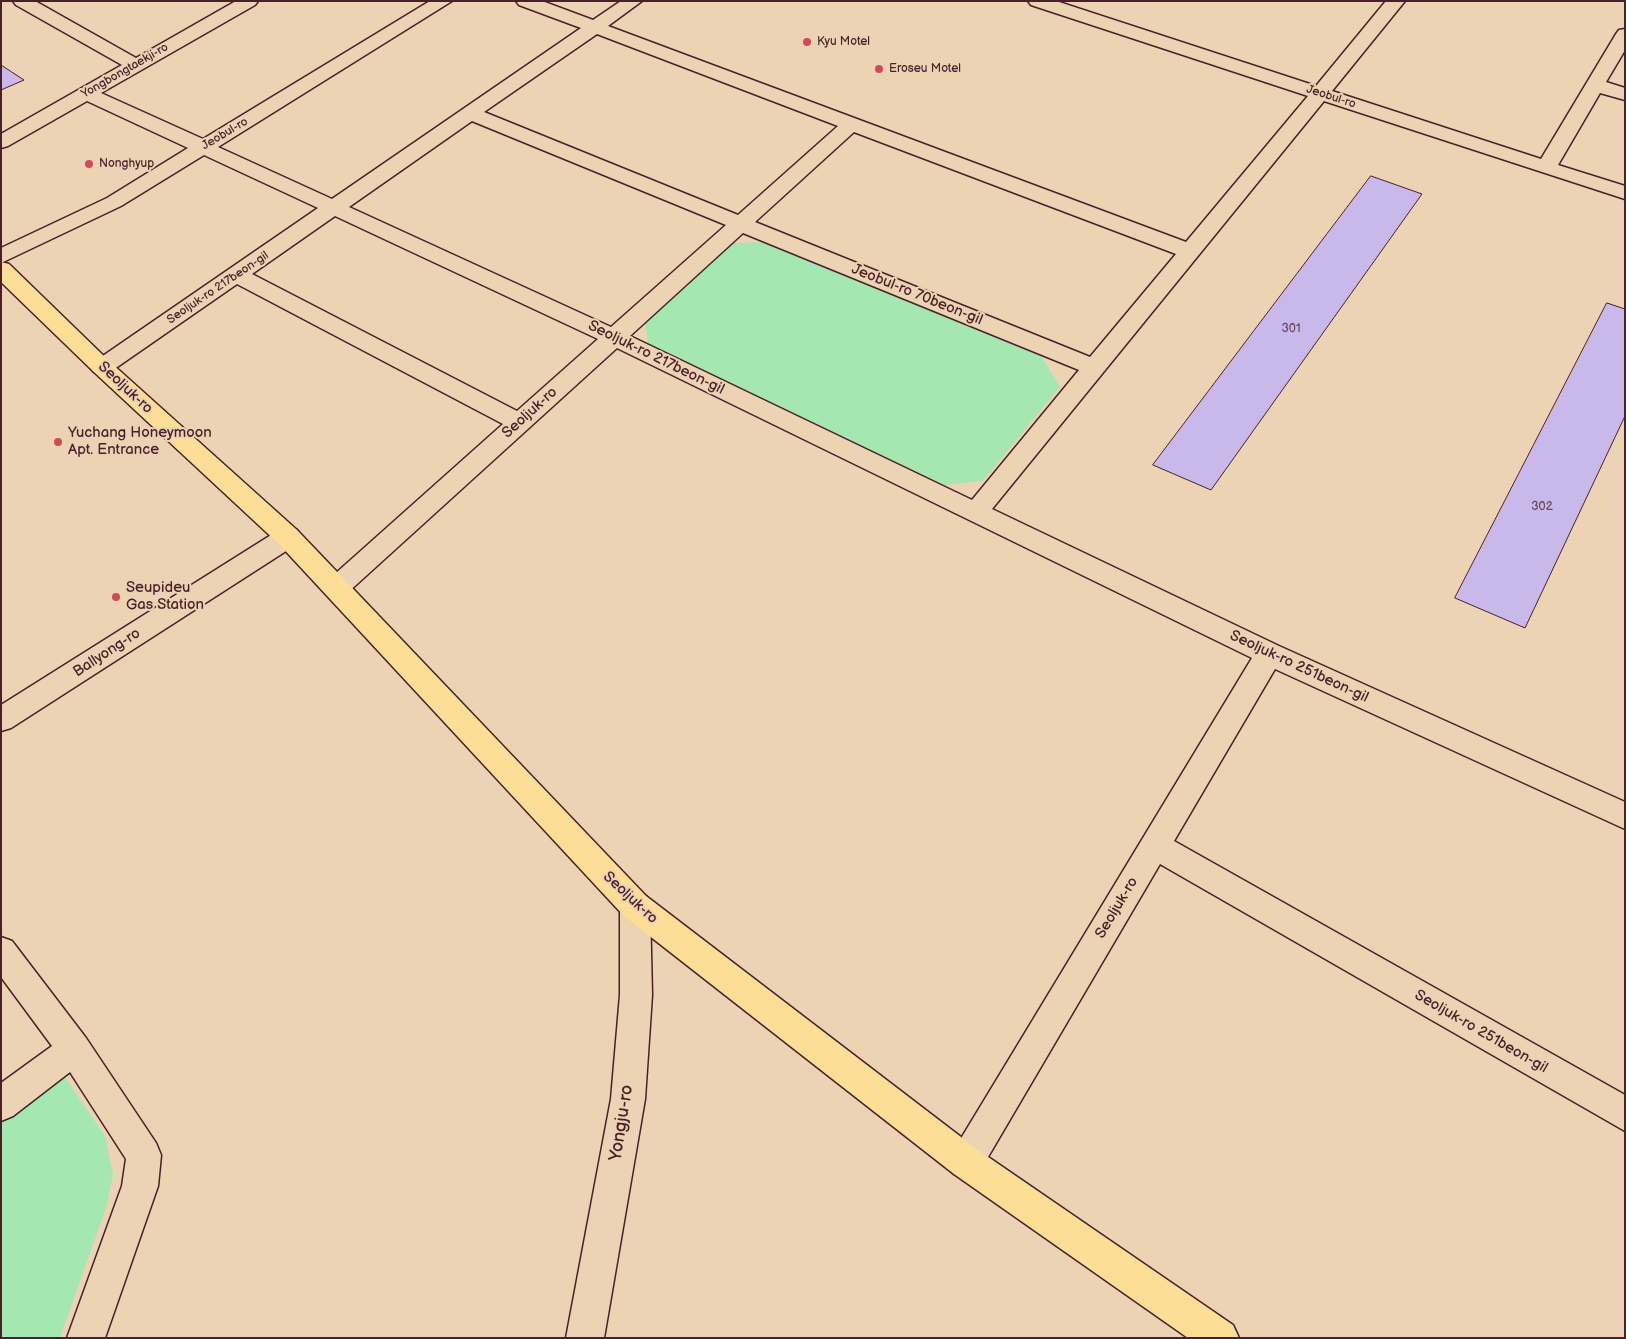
<!DOCTYPE html>
<style>
body{margin:0}
#map{position:relative;width:1626px;height:1339px;overflow:hidden;background:#ebd3b3;font-family:"Balsamiq Sans",sans-serif}
canvas{display:block}
.frame{position:absolute;inset:0;border:2px solid #4a1f2b;pointer-events:none}
</style>
<div id="map">
<canvas width="1626" height="1339"></canvas>
<div class="frame"></div>
</div>
<script>
const ctx = document.querySelector('canvas').getContext('2d');
ctx.lineJoin = 'round';
function fill(path, color) {
  ctx.fillStyle = color;
  ctx.fill(path, 'evenodd');
}
function strokePath(path, color, width, dash) {
  ctx.strokeStyle = color;
  ctx.lineWidth = width;
  ctx.lineCap = dash ? 'butt' : 'round';
  ctx.setLineDash(dash || []);
  ctx.stroke(path);
}
function drawText(font, color, halo, rows, align = 'center') {
  ctx.font = font + ' "Balsamiq Sans",sans-serif';
  ctx.lineWidth = 4;
  ctx.setLineDash([]);
  ctx.textBaseline = 'middle';
  ctx.strokeStyle = halo;
  ctx.fillStyle = color;
  for (const [text, x, y, turn = 0] of rows) {
    ctx.save();
    ctx.translate(x, y);
    ctx.rotate((+turn || 0) * Math.PI / 180);
    ctx.textAlign = isNaN(turn) ? turn : align;
    if (halo) ctx.strokeText(text, 0, 0);
    ctx.fillText(text, 0, 0);
    ctx.restore();
  }
}
const green = new Path2D(`
 M767,242L1041,356L1060,387L983,481L945,485L649,349L645,323L733,243Z
 M63,1074L105,1136L113,1174L107,1205L60,1338H1V1119Z`);
const building = new Path2D(`
 M1,65L24,80L1,90Z
 M1371,176L1422,194L1211,490L1153,465Z
 M1607,303L1625,309V416L1525,628L1455,598Z`);
const minor = new Path2D(`
 M13,1H35L136,58L236,1H258L255,5L101,93L203,139L430,1H452L218,147L332,199L581,28L519,5L516,1H542L593,20L621,1H642L608,26L1186,242L1308,96L1031,5L1028,1H1056L1316,86L1386,1H1405L1332,91L1541,159L1616,34L1619,30L1625,29V50L1606,82L1625,88V100L1600,93L1558,165L1625,186V199L1324,101L992,509L1279,646L1625,802V829L1275,669L1174,841L1625,1095V1131L1160,864L978,1174L966,1179L954,1174L949,1162L954,1150L1252,658L617,348L345,595L336,598L327,595L323,588L327,581L503,424L237,284L110,372L102,375L94,372L90,367L94,362L318,208L204,155L121,206L1,263V248L107,198L188,148L87,101L8,146L1,148V134L122,65L16,5ZM597,34L838,126L738,215L484,112ZM472,121L726,225L611,327L349,207ZM854,132L1176,254L1090,357L755,222ZM335,216L598,339L517,411L252,274ZM743,233L1079,370L972,500L630,336Z
 M288,528L297,530L301,537L297,544L11,728L1,731V705L279,530Z
 M635,892L646,896L650,906L652,995L645,1099L604,1338H566L611,1099L620,995V906L624,896Z
 M1,937L12,941L86,1038L156,1143L161,1155L158,1186L105,1338H67L122,1186L126,1159L70,1072L13,1116L1,1121V1083L52,1046L1,977Z`);
const major = new Path2D(`
 M1,262L9,264L110,362L297,530L646,896L978,1150L1233,1325L1239,1338H1188L954,1174L624,916L279,544L94,372L1,282Z`);
const markers = [
 [807,42,5,"#d1495b"],
 [879,69,5,"#d1495b"],
 [89,164,5,"#d1495b"],
 [58,442,5,"#d1495b"],
 [116,597,5,"#d1495b"]
];
const farPoinames = [
 ["Kyu Motel",817,42],
 ["Eroseu Motel",889,69],
 ["Nonghyup",99,164]
];
const farStreetnames = [
 ["Yongbongtaekji-ro",125,71,-30],
 ["Jeobul-ro",1331,97,18],
 ["Jeobul-ro",225,134,-31],
 ["Seoljuk-ro 217beon-gil",218,288,-34]
];
const numberNames = [
 ["301",1291,329],
 ["302",1542,507]
];
const streetNames = [
 ["Jeobul-ro 70beon-gil",917,295,22],
 ["Seoljuk-ro 217beon-gil",656,358,26],
 ["Seoljuk-ro",125,388,43],
 ["Seoljuk-ro",530,413,-42],
 ["Ballyong-ro",107,653,-33],
 ["Seoljuk-ro 251beon-gil",1299,667,25],
 ["Seoljuk-ro",630,898,43],
 ["Seoljuk-ro",1117,908,-59],
 ["Seoljuk-ro 251beon-gil",1481,1032,30]
];
const poiNames = [
 ["Yuchang Honeymoon",68,433],
 ["Apt. Entrance",68,450],
 ["Seupideu",126,588],
 ["Gas Station",126,605]
];
const nearStreetnames = [
 ["Yongju-ro",622,1123,-81]
];
fill(green, '#a5e7b1');
fill(building, '#c9b9ea');
strokePath(building, '#4a1f2b', 1);
strokePath(minor, '#4a1f2b', 3);
strokePath(major, '#4a1f2b', 3);
fill(minor, '#ebd3b3');
fill(major, '#fdde96');
for (const [x, y, r, color] of markers) {
  const dot = new Path2D();
  dot.arc(x, y, r, 0, 2 * Math.PI);
  ctx.fillStyle = color;
  ctx.fill(dot);
  strokePath(dot, '#ebd3b3', 2);
}
drawText('12px', '#4a1f2b', '#ebd3b3', farPoinames, 'left');
drawText('12px', '#4a1f2b', '#ebd3b3', farStreetnames);
drawText('12px', '#6a465b', null, numberNames);
drawText('15px', '#4a1f2b', '#ebd3b3', streetNames);
drawText('15px', '#4a1f2b', '#ebd3b3', poiNames, 'left');
drawText('18px', '#4a1f2b', '#ebd3b3', nearStreetnames);
</script>
